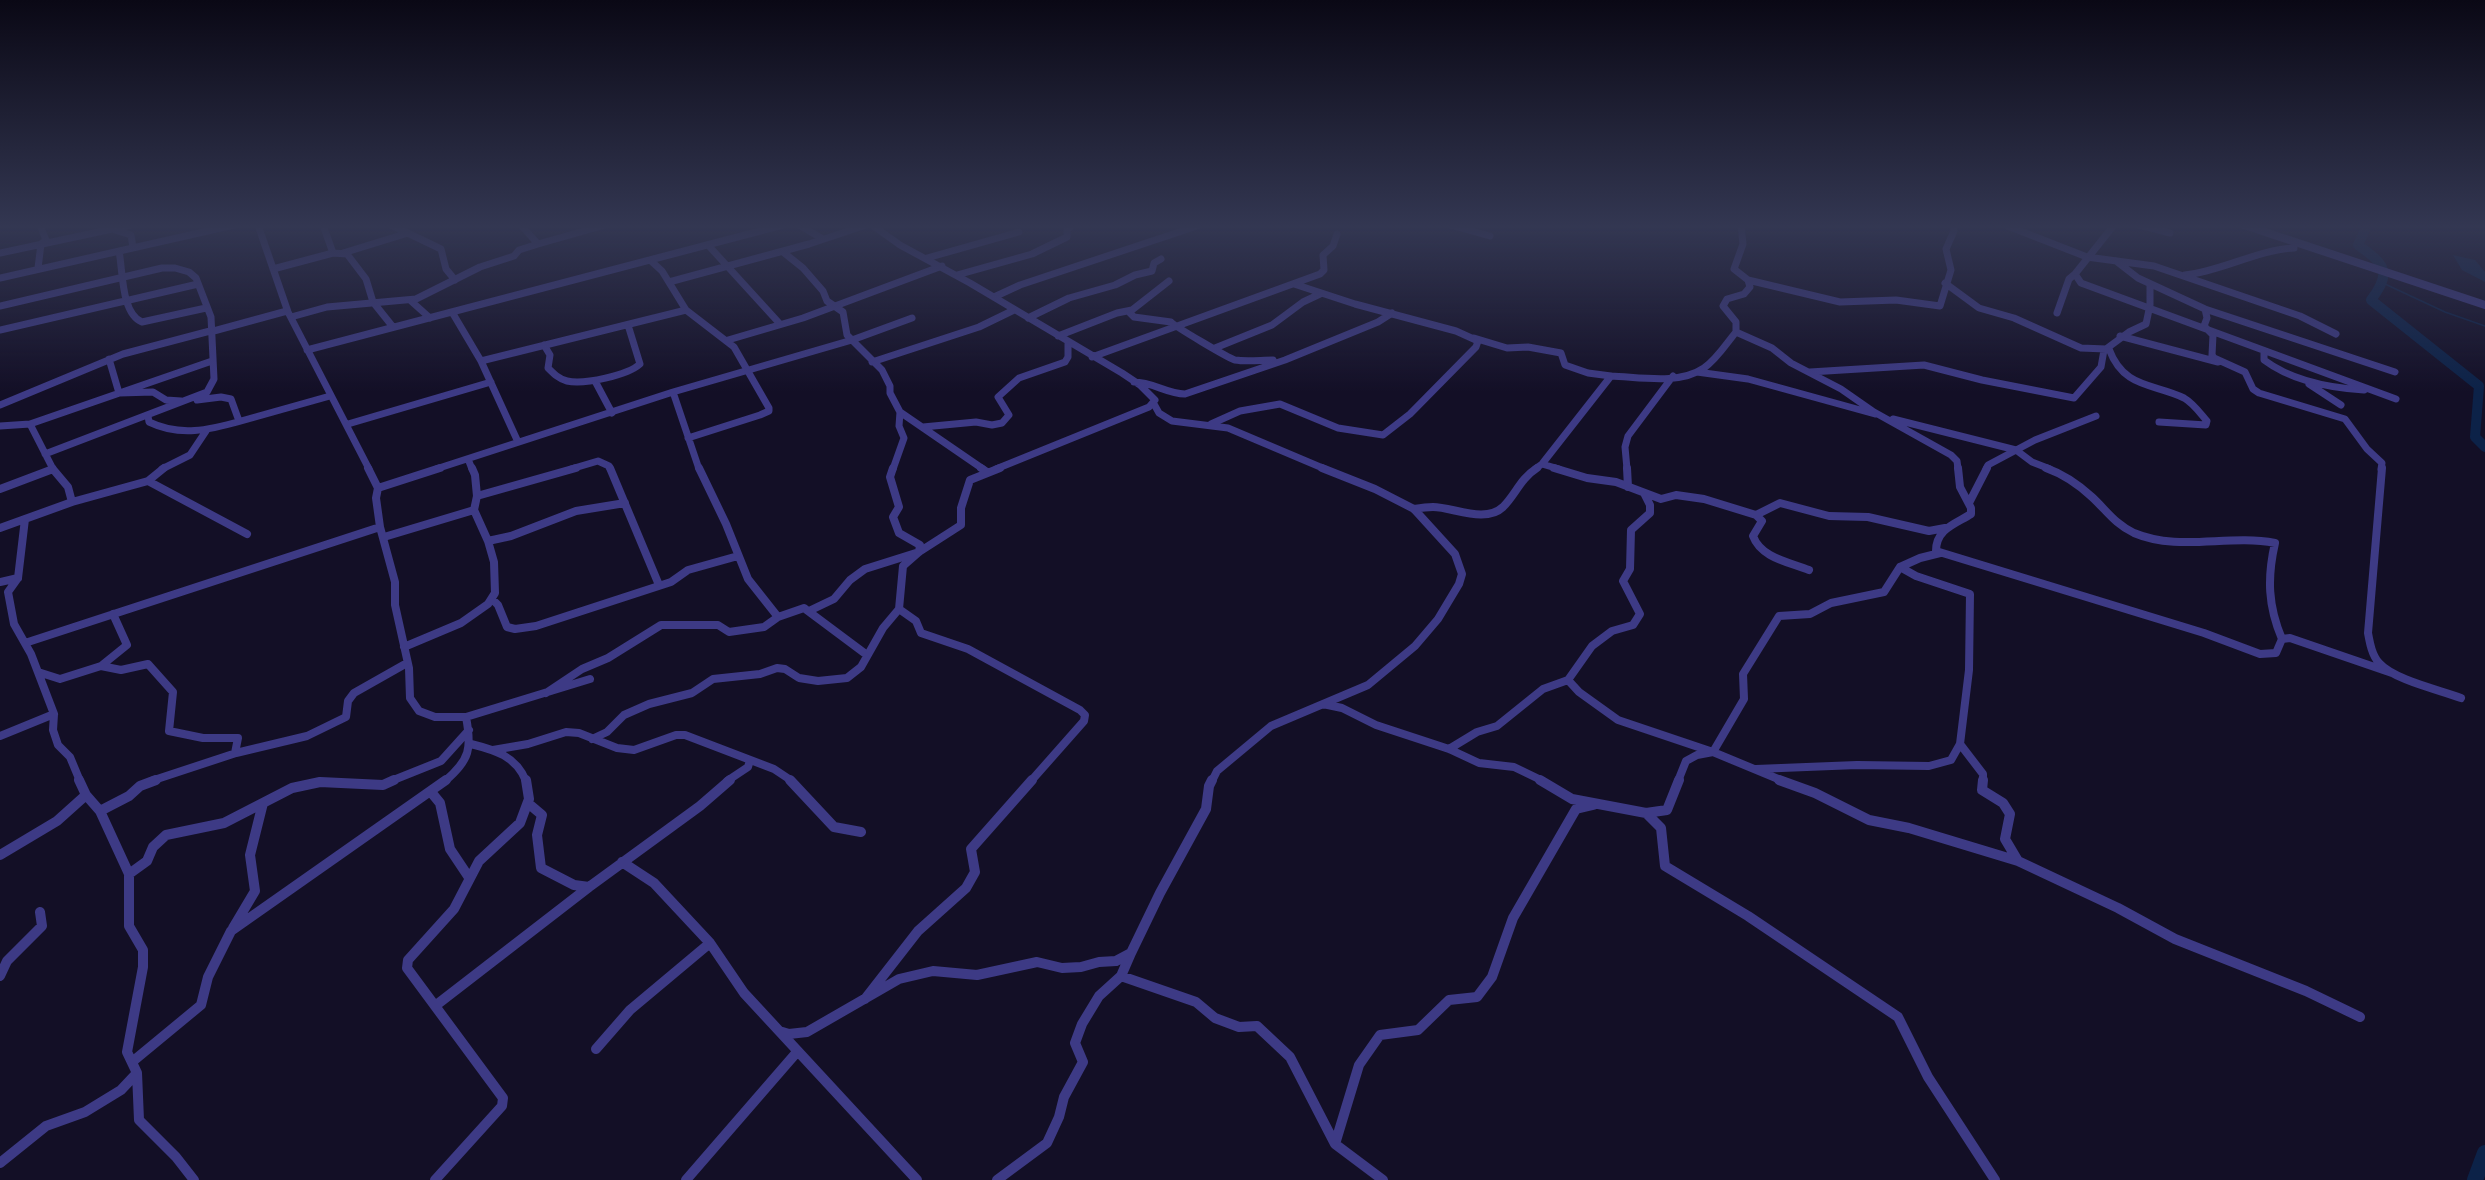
<!DOCTYPE html>
<style>
body{margin:0}
canvas{display:block;background:#130f26}
</style>
<canvas width="2485" height="1180"></canvas>
<script>
const ctx = document.querySelector('canvas').getContext('2d');
ctx.lineJoin = 'round';
function fill(path, color) {
  ctx.fillStyle = color;
  ctx.fill(path, 'evenodd');
}
function strokePath(path, color, width, dash) {
  ctx.strokeStyle = color;
  ctx.lineWidth = width;
  ctx.lineCap = dash ? 'butt' : 'round';
  ctx.setLineDash(dash || []);
  ctx.stroke(path);
}
const water = new Path2D(`
 M2453,255L2475,260L2485,272V282L2462,270Z`);
const stream = new Path2D(`
 M2385,284L2445,312L2485,326`);
const riverFar1 = new Path2D(`
 M2367,225L2358,245C2384,264 2393,271 2371,300L2479,386L2475,437L2485,447`);
const river = new Path2D(`
 M2475,1180L2485,1153`);
const minorFar2 = new Path2D(`
 M258,225L288,312L369,469
 M323,225L333,253
 M391,225L441,249L446,269L455,280
 M521,225L538,244L605,225
 M799,225L823,239
 M872,225L900,245L970,283L1122,373L1140,385L1155,400L1149,407L996,469
 M1450,225L1490,236
 M1741,225L1743,244L1734,269L1748,280L1750,287L1744,294L1727,299L1723,306L1736,322V332L1772,348L1791,363L1841,389L1874,412L1951,455L1957,461L1958,469
 M2005,225L2087,257L2154,266L2300,316L2336,334
 M2114,225L2075,274L2081,283L2396,399
 M2139,225L2170,233
 M115,230L131,235L133,248
 M708,245L780,324
 M119,251C123,271 121,313 142,322L206,308
 M783,252L803,268L823,291L827,301L843,312L847,335L882,370L890,386V393L900,412L899,426L904,438L893,469
 M0,253L131,225
 M343,253L408,233
 M927,258L1019,232
 M650,260L662,271L686,310L734,347L769,408V411L760,415L688,438
 M2116,261L2138,278L2205,309L2395,372
 M38,268L41,244L46,240L40,225
 M273,269L333,253L347,254L366,279L373,302L393,327
 M957,275L1032,254L1067,237V230L1072,225
 M2185,275C2223,271 2256,250 2294,248
 M0,278L234,225
 M1748,280L1840,302L1896,300L1940,306L1951,270L1946,249L1954,231V225
 M669,282L809,244L866,225
 M1945,283L1979,308L2014,318L2081,348L2106,349L2129,332L2146,324L2150,305V284
 M994,297L1020,285L1200,225
 M411,301L430,318
 M0,306L162,268H175L189,272L196,278L211,317L214,379L207,392L45,454
 M2205,309L2207,318L2204,326L2213,335L2212,355L2214,358L2245,372L2253,389L2259,393L2345,419L2367,449L2382,463L2381,469
 M1128,311L1134,317L1171,322C1174,326 1230,359 1235,360C1247,362 1261,360 1273,360
 M452,312L481,361L518,442
 M2057,313L2069,279L2075,274
 M291,317L327,307L416,299L480,267L514,256L519,250L538,244
 M1028,318L1069,298L1115,285L1135,275L1152,271L1154,263L1161,259
 M0,330L198,284
 M210,332L287,311
 M1058,336L1117,313L1132,310L1169,281
 M2120,336L2218,362
 M1474,338L1507,348L1528,347L1561,353L1565,365L1588,373L1611,376
 M728,340L803,318L942,266
 M544,345L550,355L548,368C554,374 559,379 567,381C584,385 628,375 640,364L628,325
 M1215,348L1272,325L1303,302L1320,294
 M2109,349C2124,389 2153,383 2184,398C2193,403 2200,413 2207,421L2206,425L2159,422
 M307,350L783,225
 M2264,351V360C2292,381 2330,388 2364,390
 M1092,357L1320,274L1324,270L1323,255L1333,246L1337,234
 M109,359L119,393L153,392L166,400L181,401
 M481,361L686,310
 M872,362L979,327L1014,310
 M1697,372L1748,379L1875,414
 M1810,372L1924,365L1982,380L2074,398L2101,367L2104,350
 M595,381L612,413
 M1134,382C1153,382 1167,394 1185,394L1285,360L1378,322L1392,313
 M2309,384L2341,405
 M673,392L699,469
 M197,400L221,397L231,399L239,421H241L330,396
 M1154,404L1159,413L1172,421L1228,428L1325,469
 M0,405L123,354L210,331
 M900,412L983,469
 M148,416L149,422C180,437 209,430 241,421
 M1893,419L2016,450L2032,462L2050,469
 M30,424L53,469
 M348,424L491,382
 M1211,424L1240,411L1280,404L1338,428L1383,435L1410,414L1476,347L1478,341L1456,331L1355,304L1294,284
 M0,426L30,424L212,361
 M923,427L976,422L992,425L1002,423L1009,415L998,397L1019,378L1065,362L1068,357V342
 M468,459L472,469
 M1542,464L1559,469
 M162,469L190,455L206,431
 M436,469L673,392L852,340L912,318
 M571,469L598,461L609,466L610,469
 M1535,469L1542,464L1611,376C1640,377 1679,385 1704,368C1717,359 1726,344 1736,332
 M1627,469L1625,447L1628,436L1673,376
 M1986,469L1988,465L2035,440L2096,416`);
const minorFar1 = new Path2D(`
 M52,468L68,487L72,502
 M368,468L378,488L376,498L380,527L395,582V605L409,668L410,698L419,711L435,717H466C472,748 470,760 445,781
 M610,468L659,585
 M699,468L726,524L748,579L778,617L804,608L867,655
 M981,468L987,472
 M1000,468L970,480L961,508V525L919,552L903,566L899,609L916,621L921,633L968,649L1080,710L1085,715L1084,721L1031,781
 M1554,468L1587,478L1616,482L1661,499L1676,495L1704,499L1756,515L1762,521L1753,536C1761,558 1789,562 1809,570
 M1627,468L1628,487
 M1958,468L1960,487L1971,508V514C1955,524 1936,529 1936,551L2204,633L2260,654L2276,653L2282,639L2290,638L2392,673
 M2046,468C2063,474 2079,485 2092,497C2107,511 2115,524 2134,533C2179,552 2228,534 2275,543C2267,578 2268,606 2282,639
 M2382,468L2368,633C2370,644 2372,655 2379,663C2394,680 2440,690 2461,698
 M148,481L164,468
 M378,488L440,468
 M0,489L53,469
 M477,496L576,468
 M1969,503L1987,468
 M1414,509C1420,508 1427,507 1433,507C1453,507 1485,524 1503,507C1516,494 1520,479 1537,468
 M1756,515L1780,503L1829,516L1868,517L1929,531L1945,528
 M25,519L18,578L8,592L14,624L31,654L54,714L53,730L58,745L70,757L80,781
 M0,528L72,502L148,481L247,534
 M384,537L474,510
 M488,541L511,536L576,511L625,503
 M0,582L18,578
 M492,599L498,605L507,627L515,629L536,626L671,582L688,570L738,556
 M811,610L834,599L850,580L865,569L919,552L920,545L899,533L893,517L899,507L890,477L893,468
 M25,643L380,527
 M404,647L461,623L488,604L495,593L494,562L488,541L474,510L477,496L475,475L472,468
 M101,666L127,645L113,614
 M38,672L60,679L101,666L121,670L148,664L173,692L169,731L203,738H238L235,753
 M1568,680L1579,692L1618,720L1713,752L1744,699L1743,674L1779,616L1810,614L1831,603L1884,592L1900,567L1920,558L1940,553
 M546,693L582,669L608,658L661,625H718L729,632L764,627L778,617
 M1323,704L1342,708L1376,725L1449,749L1479,763L1514,767L1543,781
 M466,717L590,679
 M0,736L54,714
 M592,739L607,732L624,715L649,704L692,693L713,679L760,674L777,668L785,669L799,678L818,681L847,678L861,667L883,628L899,609
 M471,744C495,750 516,756 526,781
 M1960,744L1983,774V781
 M1449,749L1477,732L1497,726L1543,689L1568,680L1592,646L1612,631L1633,625L1640,614L1623,581L1630,569L1631,530L1650,513V505L1644,493
 M493,750L528,744L566,732L579,733L617,748L634,750L676,735H685L774,769L792,781
 M1756,769L1857,765L1929,766L1951,760L1960,744L1969,670L1970,594L1916,576L1900,567
 M151,781L236,753L307,736L346,717L348,701L354,693L407,663
 M391,781L441,761L469,730
 M727,781L748,767L750,760
 M1212,781L1217,771L1271,726L1368,685L1415,646L1438,619L1459,584L1462,574L1455,554L1414,509L1375,489L1322,468
 M1678,781L1686,761L1697,755L1713,752L1783,781`);
const minor = new Path2D(`
 M79,780L86,795L100,811L129,874V926L143,950V967L127,1052L137,1073L139,1120L176,1157L194,1180
 M790,780L834,827L861,832
 M1540,780L1572,799L1646,813L1667,810L1679,780
 M1779,780L1815,793L1869,820L1909,828L2018,861L2118,908L2175,939L2306,991L2360,1017
 M1983,780L1982,790L2003,803L2010,814L2005,839L2018,861
 M431,792L440,803L450,849L468,876
 M529,804L542,815L537,835L541,868L574,885L589,887
 M100,811L129,796L140,786L156,780
 M1646,813L1661,828L1665,866L1748,916L1898,1017L1928,1077L1995,1180
 M0,855L57,821L86,795
 M622,862L654,883L710,943L744,993L917,1180
 M129,874L147,861L153,847L166,835L224,823L292,788L320,782L383,785L394,780
 M233,928L255,891L250,855L263,803
 M0,976L7,961L42,926L40,912
 M1121,976L1196,1002L1215,1018L1239,1027L1257,1026L1290,1057L1335,1144
 M865,999L918,931L966,888L975,872L971,849L1032,780
 M435,1006L589,887L700,806L730,780
 M779,1031L789,1034L807,1032L899,979L933,971L977,975L1037,962L1062,968L1081,967L1099,962L1116,961L1131,953L1160,893L1206,809L1209,786L1212,780
 M596,1049L630,1010L710,943
 M132,1062L201,1005L208,977L231,931L446,780
 M0,1163L46,1126L85,1112L121,1090L137,1073
 M435,1180L502,1106L503,1098L407,968L408,960L454,909L479,861L520,823L529,799L526,780
 M686,1180L797,1052
 M997,1180L1047,1143L1059,1117L1064,1097L1083,1062L1075,1043L1082,1024L1099,996L1121,976L1131,953
 M1383,1180L1335,1144L1359,1065L1380,1035L1418,1030L1449,1000L1477,997L1492,977L1513,918L1576,809L1593,805`);
const tertiary = new Path2D(`
 M2244,225L2485,305`);
fill(water, '#0c2248');
strokePath(stream, '#0c2248', 1.5);
strokePath(riverFar1, '#0c2248', 10);
strokePath(river, '#0c2248', 16);
strokePath(minorFar2, '#3d3a85', 7);
strokePath(minorFar1, '#3d3a85', 8);
strokePath(minor, '#3d3a85', 10);
strokePath(tertiary, '#3d3a85', 8);
const sky = ctx.createLinearGradient(0, 0, 0, 391);
sky.addColorStop(0, '#0a0815');
sky.addColorStop(0.58, '#333752');
sky.addColorStop(1, '#33375200');
ctx.fillStyle = sky;
ctx.fillRect(0, 0, 2485, 391);
</script>
